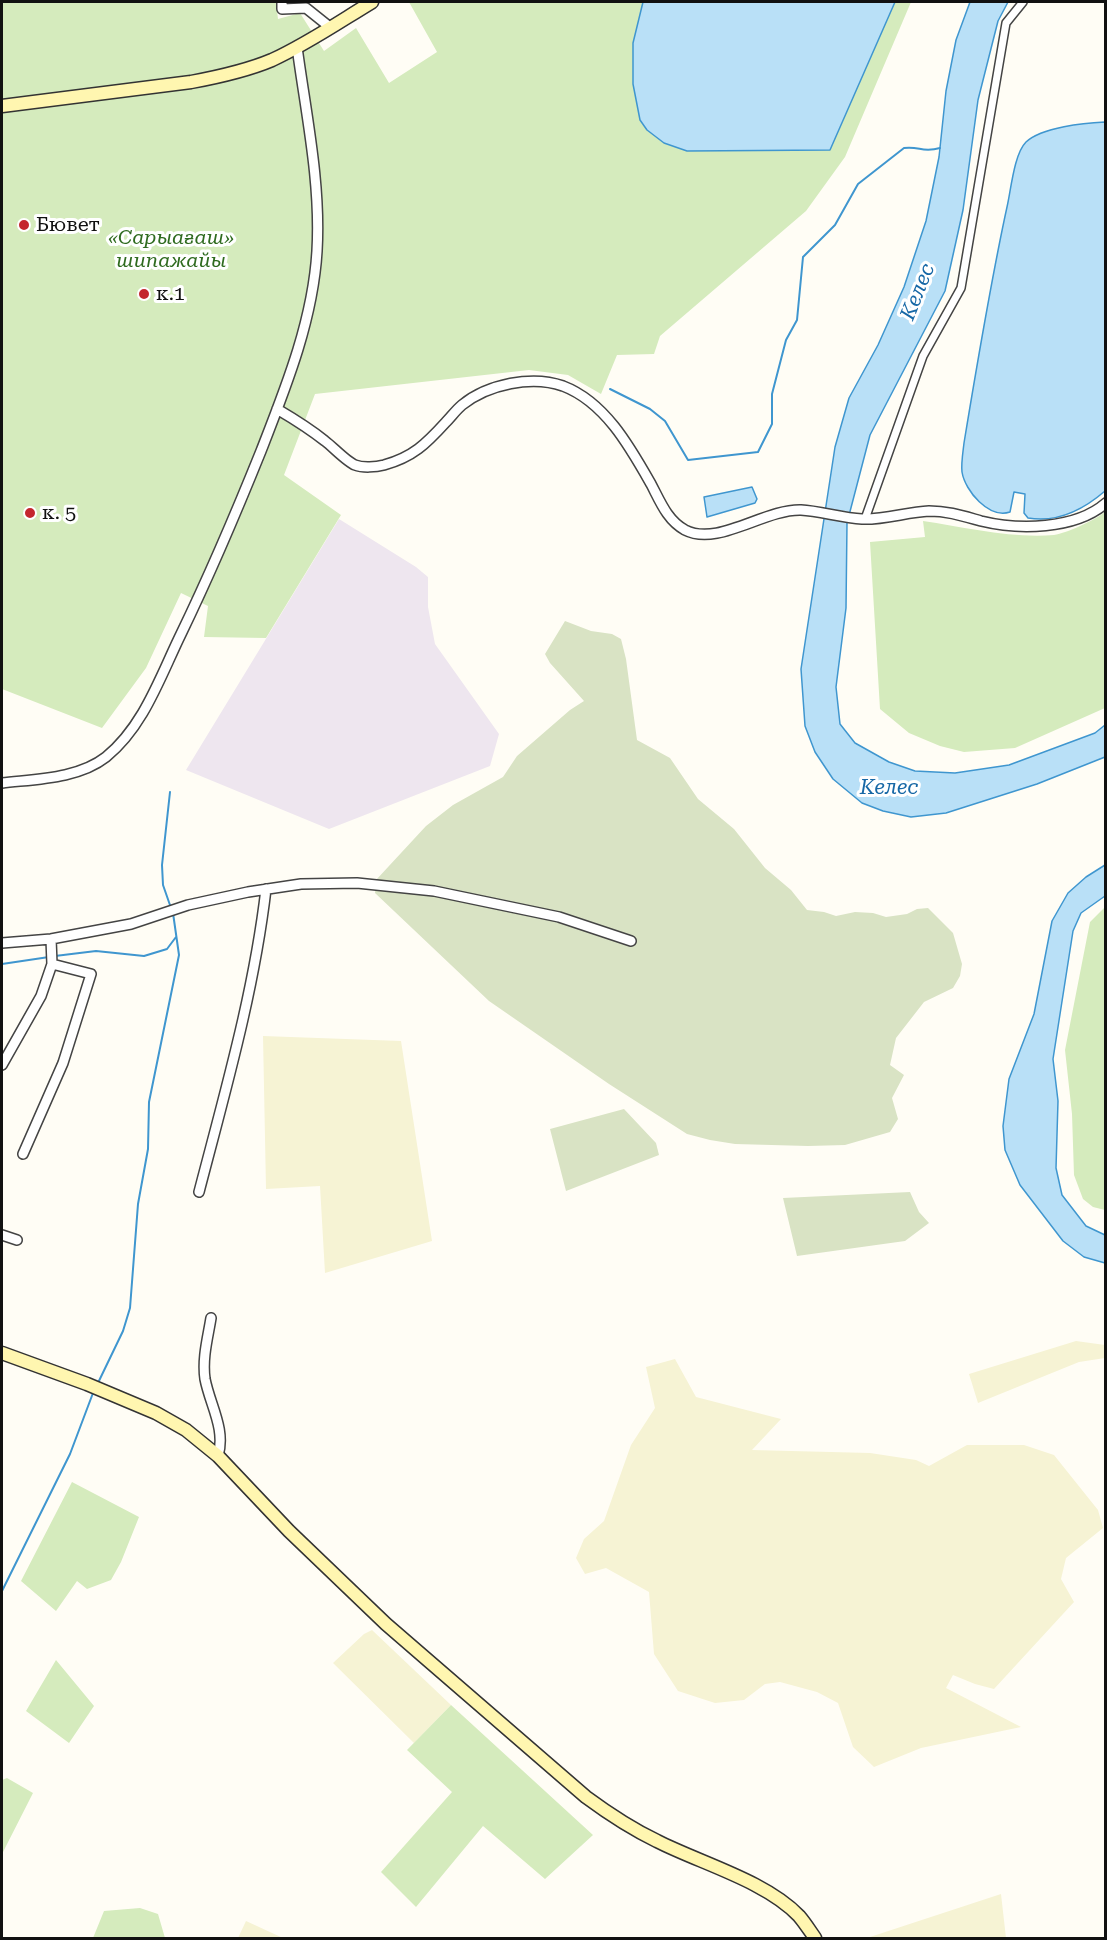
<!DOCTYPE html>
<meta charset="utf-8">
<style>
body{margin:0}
#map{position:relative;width:1107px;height:1940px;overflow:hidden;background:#fffdf5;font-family:"Roboto Serif",serif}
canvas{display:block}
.frame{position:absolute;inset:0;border:3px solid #111;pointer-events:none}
</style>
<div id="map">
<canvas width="1107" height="1940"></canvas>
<div class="frame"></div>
</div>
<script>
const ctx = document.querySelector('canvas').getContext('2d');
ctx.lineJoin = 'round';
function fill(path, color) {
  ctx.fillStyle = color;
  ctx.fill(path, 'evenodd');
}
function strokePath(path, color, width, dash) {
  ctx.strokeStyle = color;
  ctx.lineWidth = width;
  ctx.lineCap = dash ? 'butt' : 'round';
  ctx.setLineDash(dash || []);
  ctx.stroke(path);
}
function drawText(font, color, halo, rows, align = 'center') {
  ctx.font = font + ' "Roboto Serif",serif';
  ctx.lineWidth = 6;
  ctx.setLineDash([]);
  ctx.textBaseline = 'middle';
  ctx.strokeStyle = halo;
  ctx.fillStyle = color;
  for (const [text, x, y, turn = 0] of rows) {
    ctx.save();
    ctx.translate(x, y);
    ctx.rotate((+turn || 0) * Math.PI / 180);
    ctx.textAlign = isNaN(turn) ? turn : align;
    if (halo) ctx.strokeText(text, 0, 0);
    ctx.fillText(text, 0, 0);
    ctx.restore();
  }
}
const industrial = new Path2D(`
 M339,519L416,567L428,577V607L435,644L499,734L490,766L329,829L186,770Z`);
const farmland = new Path2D(`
 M263,1036L401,1041L432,1241L325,1273L320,1186L266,1189Z
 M1076,1341L1105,1345V1358L1079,1362L978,1403L969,1374Z
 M675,1359L696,1397L781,1419L752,1450L870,1453L916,1460L929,1466L967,1445H1024L1054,1455L1098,1510L1103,1528L1066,1558L1061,1579L1074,1602L994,1689L975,1684L953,1675L946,1688L1021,1727L921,1748L874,1767L853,1747L838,1703L817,1692L780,1682L765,1684L744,1700L715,1703L678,1691L654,1654L649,1592L606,1568L585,1574L576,1558L584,1539L604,1521L631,1445L655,1408L646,1367Z
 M372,1630L451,1705L414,1743L333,1663L364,1634Z
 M1001,1894L1006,1938H870V1937Z
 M246,1921L283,1938H238Z`);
const green = new Path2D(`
 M2,2H276L278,19L300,13L324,51L356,28L389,83L437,52L409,2H911L845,157L806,211L660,336L654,354L617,355L601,394L568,375L529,370L315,394L284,475L341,515L266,638L204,637L208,606L181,593L146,668L102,728L2,689Z
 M1105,512V708L1015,748L964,752L940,746L909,733L880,709L870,542L925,537L923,521C963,527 1014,539 1054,535C1067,533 1095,520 1105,512Z
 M1105,907L1106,1210H1105L1093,1207L1083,1199L1074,1175L1072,1114L1065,1050L1090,922Z
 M72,1482L139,1517L121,1562L111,1580L87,1589L77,1581L56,1611L21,1581Z
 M56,1660L94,1706L69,1743L26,1711Z
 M451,1705L593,1835L545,1879L483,1826L416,1907L381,1872L452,1792L407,1750Z
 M7,1778L33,1793L2,1854V1780Z
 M140,1908L158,1914L165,1938H93L104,1911Z`);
const cemetery = new Path2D(`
 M565,621L591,631L612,634L621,639L626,659L637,740L670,758L698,799L734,829L765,868L791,890L807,910L824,912L836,916L855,912L873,913L886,917L907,914L917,909L928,908L953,933L962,964L960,976L953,988L924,1002L896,1038L890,1065L904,1075L892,1098L898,1119L890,1132L845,1145L808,1146L735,1144L710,1140L687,1134L609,1084L489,1001L375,893L376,880L426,826L453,805L503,777L517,756L570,710L584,701L550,663L545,654Z
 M624,1109L656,1143L659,1155L566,1191L550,1129Z
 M910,1192L919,1212L929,1223L905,1241L797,1256L783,1198Z`);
const water = new Path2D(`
 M643,2H895L830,150L687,151L664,143L647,130L640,120L633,84V43Z
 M970,2H1008L998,21L978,100L963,210L945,291L870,435L847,523L846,608L836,687L840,724L855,743L889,762L915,771L955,773L1009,765L1095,733L1105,725V757L1037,784L946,813L911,817L883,811L862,803L833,779L815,752L805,726L801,669L835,447L849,398L878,345L904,287L926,221L939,157L946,91L956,40Z
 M1105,122V491C1083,510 1057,523 1028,518L1024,513L1025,494L1014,492L1010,512C989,519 965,491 962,472C961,463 963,452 964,443C977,364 990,285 1007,207C1011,190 1014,154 1026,142C1042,127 1085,123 1105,122Z
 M752,487L757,499L755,503L707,517L704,497Z
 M1105,865V896L1081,913L1073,931L1053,1059L1058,1101L1056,1168L1062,1195L1086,1226L1105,1235V1263L1084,1257L1063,1241L1020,1185L1005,1150L1003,1126L1009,1079L1034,1014L1052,921L1068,893L1086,877Z`);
const stream = new Path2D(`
 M610,389L650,409L665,421L688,460L758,452L772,424V394L786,340L797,320L803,257L835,225L858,184L904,148C920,146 922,153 940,148
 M170,792L162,865L163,885L171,908
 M55,956L96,951L144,956L167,949L176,937
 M2,964L49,957
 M97,1385L123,1331L130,1308L138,1204L148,1149L149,1102L179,955L173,913
 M2,1591L70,1454L93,1393`);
const pedestrian = new Path2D(`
 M865,519L923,356L961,288L1006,23L1023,2`);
const minor = new Path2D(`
 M282,2V9L306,8L331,28
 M277,409C294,419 310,429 325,441C333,447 347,462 355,465C363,468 376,467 384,465C413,457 426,444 446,422C451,417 456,410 462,405C488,384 532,375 563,386C605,402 630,447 651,484C660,501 667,520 685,530C718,547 764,509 801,510C820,511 842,518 862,519C884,520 907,512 929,511C948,511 963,516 981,521C1018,530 1075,530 1106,503
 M2,783C35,779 78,779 106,757C144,726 160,677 181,634C210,574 236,513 261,451C286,387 313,320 317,251C321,183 306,114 297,47
 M2,943L51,939L131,924L188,905L248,892L301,884L357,883L434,891L559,917L631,941
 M2,1065L41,996L52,964L51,939
 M23,1154L63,1063L91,974L52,964
 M199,1192C225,1092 254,992 266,889
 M2,1235L17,1240
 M211,1318C208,1337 202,1358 205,1379C210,1405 226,1429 218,1456`);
const secondary = new Path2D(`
 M2,106L191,82C218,77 246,71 272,60C307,44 339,22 372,2
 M2,1353L87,1384L156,1413L186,1430L218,1456L289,1531L386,1624L586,1797C609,1814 632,1829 657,1841C700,1863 766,1881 799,1916C805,1923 810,1931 815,1938`);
const markers = [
 [24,225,6,"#c4262e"],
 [144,294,6,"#c4262e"],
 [30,513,6,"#c4262e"]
];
const poiNames = [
 ["Бювет",36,225],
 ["к.1",156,294],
 ["к. 5",42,513]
];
const parkNames = [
 ["«Сарыағаш»",171,238],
 ["шипажайы",171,261]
];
const waterNames = [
 ["Келес",918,292,-68],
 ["Келес",889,788]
];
fill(industrial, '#eee6ef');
fill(farmland, '#f6f3d4');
fill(green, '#d5ebbd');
fill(cemetery, '#d9e3c4');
fill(water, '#b9e0f7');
strokePath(water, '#3f96cf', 1.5);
strokePath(stream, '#3f96cf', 2);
strokePath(pedestrian, '#444', 10);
strokePath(minor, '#444', 12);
strokePath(secondary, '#333', 15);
strokePath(pedestrian, '#fff', 7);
strokePath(minor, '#fff', 9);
strokePath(secondary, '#fff6b0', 12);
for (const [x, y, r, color] of markers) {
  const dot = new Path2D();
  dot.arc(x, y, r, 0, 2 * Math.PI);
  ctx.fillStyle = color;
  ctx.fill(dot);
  strokePath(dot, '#fff', 2);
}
drawText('20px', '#111', '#fff', poiNames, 'left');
drawText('italic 20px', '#2f6b1f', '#fff', parkNames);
drawText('italic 21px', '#1768a6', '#fff', waterNames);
</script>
